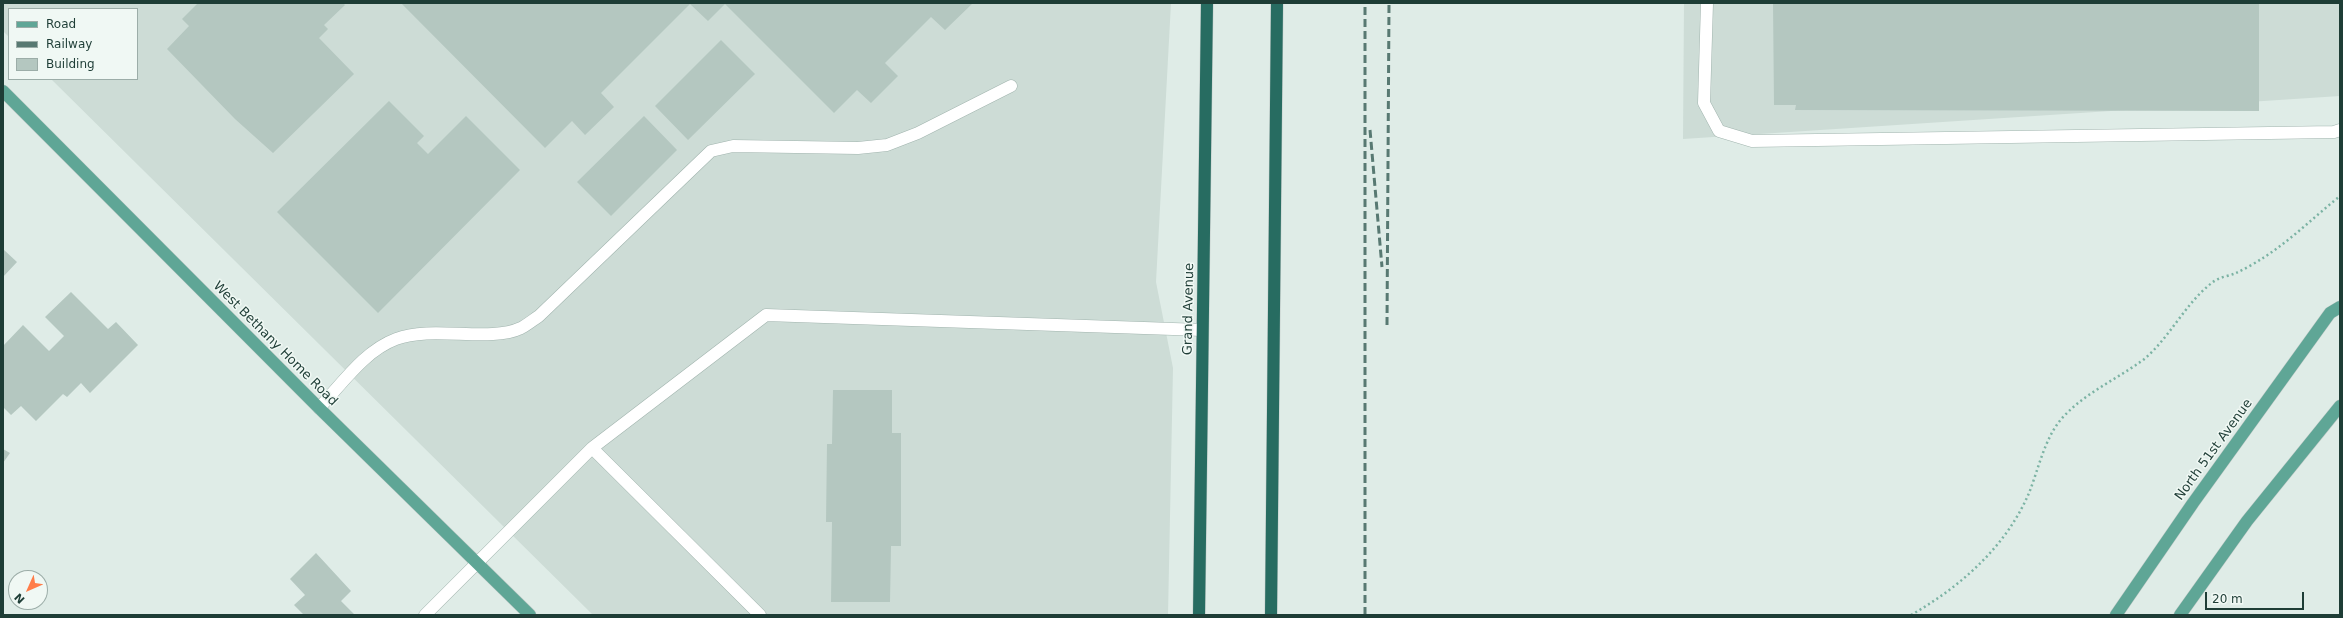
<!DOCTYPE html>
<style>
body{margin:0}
#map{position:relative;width:2343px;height:618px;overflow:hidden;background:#dfece7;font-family:"DejaVu Sans",sans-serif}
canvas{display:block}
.frame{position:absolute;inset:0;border:4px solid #1e3d36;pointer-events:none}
.legend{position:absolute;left:8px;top:8px;width:130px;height:72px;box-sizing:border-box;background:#f0f8f4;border:1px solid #9cada8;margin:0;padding:5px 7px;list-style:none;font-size:12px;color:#1e3d36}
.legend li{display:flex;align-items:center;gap:8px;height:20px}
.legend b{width:20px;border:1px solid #9cada8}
.north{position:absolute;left:8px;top:570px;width:40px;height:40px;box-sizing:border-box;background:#f0f8f4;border:1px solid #9cada8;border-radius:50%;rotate:225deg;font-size:11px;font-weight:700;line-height:16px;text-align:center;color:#1e3d36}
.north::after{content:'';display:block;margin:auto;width:14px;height:18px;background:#ff7d4a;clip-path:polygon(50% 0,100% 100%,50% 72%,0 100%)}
.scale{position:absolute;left:2205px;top:592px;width:99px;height:18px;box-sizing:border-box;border:2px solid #1e3d36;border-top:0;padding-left:5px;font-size:12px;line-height:14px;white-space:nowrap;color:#1e3d36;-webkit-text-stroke:3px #f0f8f4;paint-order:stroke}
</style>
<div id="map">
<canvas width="2343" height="618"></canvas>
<div class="frame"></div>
<ul class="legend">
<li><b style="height:5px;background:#5fa696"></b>Road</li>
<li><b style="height:5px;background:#587972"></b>Railway</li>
<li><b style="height:11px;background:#b4c7c0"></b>Building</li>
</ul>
<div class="north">N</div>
<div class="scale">20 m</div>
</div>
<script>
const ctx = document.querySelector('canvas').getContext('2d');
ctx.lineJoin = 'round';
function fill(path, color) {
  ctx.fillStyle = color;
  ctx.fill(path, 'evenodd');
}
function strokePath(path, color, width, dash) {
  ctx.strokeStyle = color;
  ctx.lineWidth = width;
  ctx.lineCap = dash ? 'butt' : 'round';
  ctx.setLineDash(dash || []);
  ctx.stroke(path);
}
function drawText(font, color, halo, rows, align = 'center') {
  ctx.font = font + ' "DejaVu Sans",sans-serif';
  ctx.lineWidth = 3;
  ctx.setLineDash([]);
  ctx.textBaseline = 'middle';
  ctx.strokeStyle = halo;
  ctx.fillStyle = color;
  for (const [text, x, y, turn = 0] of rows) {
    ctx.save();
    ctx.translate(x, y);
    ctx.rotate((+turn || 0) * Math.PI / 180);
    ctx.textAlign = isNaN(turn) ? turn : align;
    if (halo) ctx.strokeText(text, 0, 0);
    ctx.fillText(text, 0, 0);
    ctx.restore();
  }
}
const built = new Path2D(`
 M3,3H1171L1156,282L1173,368L1168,615H593L51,79H137V9H9V37L3,31Z
 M1684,3H2340V96L1683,139Z`);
const building = new Path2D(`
 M198,3H343L345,5L324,25L328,29L319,38L354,74L273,153L235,119L167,49L189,26L182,19Z
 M401,3H973L945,30L931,17L885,63L898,76L871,103L857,90L834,113L725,4L708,21L690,4L601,93L614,107L585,135L572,121L545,148Z
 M1773,3H2259V111L1795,110L1796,105H1774Z
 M721,40L755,74L688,140L655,106Z
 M389,101L424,136L417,143L428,154L466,116L520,170L378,313L277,212Z
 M644,116L677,150L611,216L577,182Z
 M3,249L17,262L3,277Z
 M71,292L108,329L116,322L138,345L90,393L81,383L67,397L63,394L36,421L21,406L11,415L3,407V346L23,325L49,351L64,336L45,317Z
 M833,390H892V433H901V546H891L890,602H831L832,522H826L827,444H832Z
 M3,449L10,453L3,463Z
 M316,553L351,591L341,601L355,615H304L294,605L305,595L290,579Z`);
const path = new Path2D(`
 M1911,615C1960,587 2006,547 2029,493C2039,468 2045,435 2065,415C2087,392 2117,379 2143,360C2170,338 2185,303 2213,282C2219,277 2229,276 2236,273C2245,269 2255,263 2263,258C2291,240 2314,217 2340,196`);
const minor = new Path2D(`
 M1707,3L1704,103L1719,131L1752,141L2334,132L2340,130
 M319,408C342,384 364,351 396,339C433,325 489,343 521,328C527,325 533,320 539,316L711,151L733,146L858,148L887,145L918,133L1011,86
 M592,448L766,315L1202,330
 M425,615L592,448L760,615`);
const major = new Path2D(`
 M3,91L319,408L530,615
 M2116,615L2193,503L2330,313L2340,307
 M2180,615L2247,521L2340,406`);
const highway = new Path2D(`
 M1199,615L1207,3
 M1271,615L1277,3`);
const rail = new Path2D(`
 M1370,130L1382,267
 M1387,325L1389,3
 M1365,615V3`);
const streetNames = [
 ["Grand Avenue",1189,309,-89],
 ["West Bethany Home Road",275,344,45],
 ["North 51st Avenue",2214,450,-54]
];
fill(built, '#cddcd6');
fill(building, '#b4c7c0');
strokePath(minor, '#a1b4ae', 13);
strokePath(major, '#c0c9c7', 13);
strokePath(highway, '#c0c9c7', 13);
strokePath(path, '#7cb3a4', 2.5, [2, 3]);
strokePath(minor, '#fff', 12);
strokePath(major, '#5fa696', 12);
strokePath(highway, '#276c61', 12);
strokePath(rail, '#587972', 3, [8, 4]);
drawText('13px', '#1e3d36', '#f0f8f4', streetNames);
</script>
